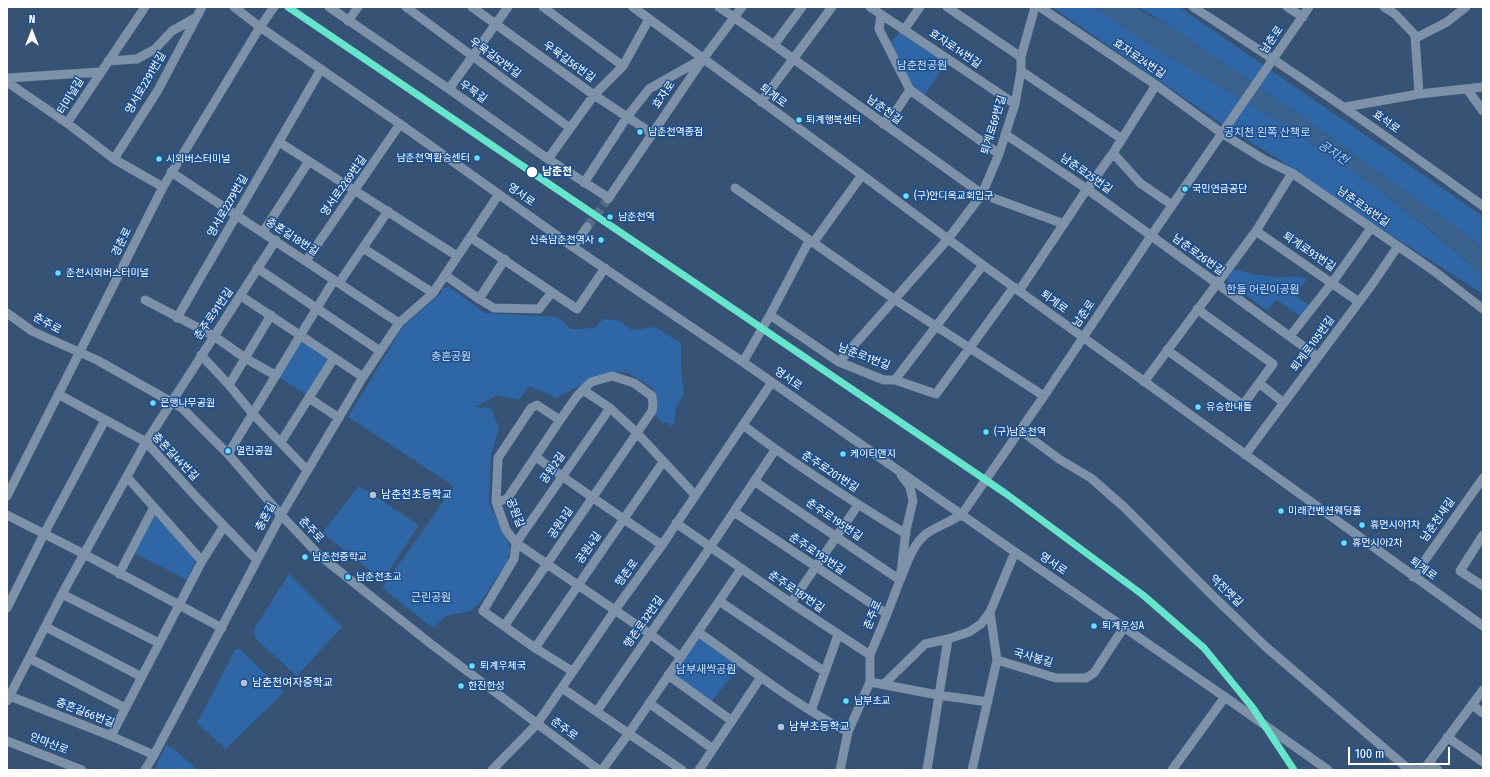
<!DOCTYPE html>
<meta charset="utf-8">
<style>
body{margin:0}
#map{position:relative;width:1490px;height:777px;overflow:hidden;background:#365274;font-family:"Fira Sans Condensed",sans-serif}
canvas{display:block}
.frame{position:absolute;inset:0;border:8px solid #fff;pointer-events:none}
.north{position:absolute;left:12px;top:12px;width:40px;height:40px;-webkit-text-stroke:3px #1b4f8f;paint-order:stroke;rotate:0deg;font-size:11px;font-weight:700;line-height:16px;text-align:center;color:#fff}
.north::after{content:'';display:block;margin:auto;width:14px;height:18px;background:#fff;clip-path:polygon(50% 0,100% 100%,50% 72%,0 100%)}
.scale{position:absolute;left:1348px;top:747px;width:102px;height:18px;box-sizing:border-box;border:2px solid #fff;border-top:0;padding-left:5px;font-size:12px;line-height:14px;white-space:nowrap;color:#fff;-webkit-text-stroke:3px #1b4f8f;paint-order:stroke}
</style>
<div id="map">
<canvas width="1490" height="777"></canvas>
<div class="frame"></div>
<div class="north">N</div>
<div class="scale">100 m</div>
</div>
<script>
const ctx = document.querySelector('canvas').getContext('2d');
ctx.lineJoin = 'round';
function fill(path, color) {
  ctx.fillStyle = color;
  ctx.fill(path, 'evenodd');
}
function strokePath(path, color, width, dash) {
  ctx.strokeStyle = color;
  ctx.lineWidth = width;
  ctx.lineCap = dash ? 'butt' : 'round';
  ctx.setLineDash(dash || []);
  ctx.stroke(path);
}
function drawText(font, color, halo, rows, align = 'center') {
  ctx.font = font + ' "Fira Sans Condensed","Noto Sans KR",sans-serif';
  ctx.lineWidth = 3;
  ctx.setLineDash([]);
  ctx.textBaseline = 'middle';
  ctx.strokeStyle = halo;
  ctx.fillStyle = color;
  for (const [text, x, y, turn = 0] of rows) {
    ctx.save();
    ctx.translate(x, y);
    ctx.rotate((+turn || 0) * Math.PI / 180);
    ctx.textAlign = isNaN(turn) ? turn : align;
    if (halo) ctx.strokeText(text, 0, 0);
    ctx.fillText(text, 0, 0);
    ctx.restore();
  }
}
const green = new Path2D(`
 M1052,7H1094L1155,48L1277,120L1376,187L1461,256L1483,277V294L1380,228L1283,162L1234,132Z
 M1138,7H1179L1483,216V249L1472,239L1281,102L1162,21Z
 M901,30L947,61L924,96L914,90L891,42Z
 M1234,269L1252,274L1278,278L1296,276L1307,279L1298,290L1295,296L1309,305L1301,317L1280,302L1275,301L1267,310L1229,284L1228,276Z
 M449,287L485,313L557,317L571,329L595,328L603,319L621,321L631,330L655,327L681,343V370L684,393L676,408L674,423L671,426L667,422L663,423L655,415C659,399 659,390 643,382C639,379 634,376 630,374C609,366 575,389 557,398L530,386L519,400L497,395L475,407L491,408L499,428L491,455L489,503L507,538L510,549L508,561L479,604L470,611L445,616L433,628L382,588L454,486L348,417L403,326L441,293L443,288Z
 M302,339L330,357L307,395L278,377Z
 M359,486L419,525L383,580L322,533Z
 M155,516L196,559L187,580L133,552Z
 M289,574L342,627L297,676L255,638L254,629Z
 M698,638L703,639L740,666L710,703L676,677L675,671Z
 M239,648L284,692L226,749L197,723L235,650Z
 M166,745L176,751L198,770H154Z`);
const water = new Path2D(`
 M1094,7H1135L1154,18L1162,21L1281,102L1472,239L1483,250V277L1461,255L1376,187L1277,120L1155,48Z`);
const minorTunnel = new Path2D(`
 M587,227L608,199`);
const minor = new Path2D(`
 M234,7L260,27L400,124L573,247L743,362L1015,552L1225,697L1328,770
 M329,7L449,89L548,159L609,198
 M406,7L570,128
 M472,7L594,95L653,134
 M543,7L623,66
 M633,7L862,175L983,265L1483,626
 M719,7L774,45L982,194L1064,224
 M870,7L1015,104
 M947,7L1021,57
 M1040,7L1156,85L1223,134L1265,160L1292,173L1434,271L1483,309
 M1193,7C1292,70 1388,137 1483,206
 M1287,7L1303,17
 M1384,7L1395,14L1415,35L1419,94
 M881,15L879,29L910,90L999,154
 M348,21L358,7
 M904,30L920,7
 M1416,38L1447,22L1466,7
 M774,45L802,7
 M108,61L137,59L155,49L172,31L195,18
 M1021,71L1122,139
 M7,78L100,72
 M7,82L67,123L114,159L163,187
 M449,89L508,7
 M1467,89L1483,111
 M761,102L832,7
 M1345,107L1419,94L1483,87
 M67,123L145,7
 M883,124L898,108L910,90
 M1005,134L1087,189L1318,357
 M279,142L457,256
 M1113,153L1140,183L1172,205
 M114,159L158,90L202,7
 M548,159L594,95L623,66L649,19
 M171,172L399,323
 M584,183L627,117L649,89L702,59
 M735,188L894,299L1044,396
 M608,199L703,59L742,7
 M1256,231L1359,302
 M263,232L309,161
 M470,237L577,309L605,268
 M813,243L862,175
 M573,247L587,227
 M363,248L433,293
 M306,261L400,124
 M257,268L380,351
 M445,275L479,299L494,308L539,309L552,292
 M339,283L388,211
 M1019,291L1087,189L1113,153L1156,85
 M241,296L363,377
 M479,299L505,259
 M145,300L214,336L245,358L275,375
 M7,313L32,331L45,337L97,360L182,408L228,454L281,515L319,555L431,644L599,770
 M770,315L839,362L884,380H895L936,394L1014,287
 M177,318L321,69
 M1290,336L1332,283L1371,228
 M1167,350L1243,405L1273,364L1197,309
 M201,355L229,385L252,413L307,470
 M743,362L770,315L809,241
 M839,362L948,239L982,194L999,154L1015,104L1021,71V57L1035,7
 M895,380L983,265
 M1144,382L1256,231L1292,173
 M1259,383L1284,403
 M229,385L271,315
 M583,390L610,408L637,433L695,495
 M58,394L146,442L198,499L257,560
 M309,398L339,418
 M560,420L537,405L531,408L498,458L496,502L506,530L516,543L514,559L483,611L535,648L572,671
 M743,425C795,465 850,500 906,534
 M1020,430L1059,459L1091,478L1124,507L1213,596L1266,647L1406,767L1415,770
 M281,442L334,358
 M228,454L334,280
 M1245,455L1373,283L1398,246
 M536,457C577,488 620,516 662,545
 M127,477L202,561
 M754,481L900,580
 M7,496L163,187L260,27L274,7
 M496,502L507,499L560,420L577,396L591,382L612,376L634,383L652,396L653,405L652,411L505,625
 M734,512L887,614
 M7,515L84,554L222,628
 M676,523L791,603L870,655
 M1483,535L1460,571L1483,586
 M516,543L650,634L681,657
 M516,543L610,408
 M119,574L154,507
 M1413,577L1483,478
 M900,580C907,564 912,545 926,534C937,526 951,522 962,514L1044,396L1151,236L1309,7
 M62,594L159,643
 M719,601L825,672
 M791,603L858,505
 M7,608L44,534L105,420
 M46,627L142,677
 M698,632C747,666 795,705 848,732
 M535,648L663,462
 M29,658L125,708
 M997,660L1056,678H1086L1094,673L1124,627
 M668,675L732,721
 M870,682L938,695L988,702
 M884,684L925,644L948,639L969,632L981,624L990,612
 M562,688L682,770
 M7,695L111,736L154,755
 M7,701L62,594L146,442L276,240
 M649,703L713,749
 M1472,705L1483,713
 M597,711L711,546L775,450
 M811,711L838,635
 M111,736L202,561L224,526
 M1447,737L1483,762
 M7,741L82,770
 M1429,763L1438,770
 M145,770L154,755L281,515L363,377L399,323L433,293L499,194
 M492,770L537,724L615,610L662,545L772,382
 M602,770L629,733L741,569
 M699,770L761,677
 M840,770L848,732L870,682V655L887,614L900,580L906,530L913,501L910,487L901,475
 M927,770L948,639
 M972,770L997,660L990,612L1015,552
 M1172,770L1225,697
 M1417,770L1425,768L1483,690`);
const rail1 = new Path2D(`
 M288,7L1005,493L1143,595L1204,648L1253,708L1294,770`);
const markers = [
 [799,120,3.5,"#6ddff8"],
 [640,132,3.5,"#6ddff8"],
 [477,158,3.5,"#6ddff8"],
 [159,159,3.5,"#6ddff8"],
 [532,172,6,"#fff"],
 [1185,189,3.5,"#6ddff8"],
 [906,196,3.5,"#6ddff8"],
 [610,217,3.5,"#6ddff8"],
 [601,240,3.5,"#6ddff8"],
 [58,273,3.5,"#6ddff8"],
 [153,403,3.5,"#6ddff8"],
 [1198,407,3.5,"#6ddff8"],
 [986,432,3.5,"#6ddff8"],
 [228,451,3.5,"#6ddff8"],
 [843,454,3.5,"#6ddff8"],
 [373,495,4,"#b9c2ce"],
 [1281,511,3.5,"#6ddff8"],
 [1362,525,3.5,"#6ddff8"],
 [1344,543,3.5,"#6ddff8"],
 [305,557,3.5,"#6ddff8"],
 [348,577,3.5,"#6ddff8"],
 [1094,626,3.5,"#6ddff8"],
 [472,666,3.5,"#6ddff8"],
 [244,683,4,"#b9c2ce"],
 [461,686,3.5,"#6ddff8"],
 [846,701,3.5,"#6ddff8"],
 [781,727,4,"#b9c2ce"]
];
const busNames = [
 ["퇴계행복센터",806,120],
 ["남춘천역종점",648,132],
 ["남춘천역환승센터",470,158,"right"],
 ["시외버스터미널",166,159],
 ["국민연금공단",1192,189],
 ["(구)안디옥교회입구",914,196],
 ["남춘천역",618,217],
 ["신축남춘천역사",594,240,"right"],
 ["춘천시외버스터미널",66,273],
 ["은행나무공원",160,403],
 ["유승한내들",1206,407],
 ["(구)남춘천역",994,432],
 ["열린공원",236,451],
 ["케이티앤지",850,454],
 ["미래컨벤션웨딩홀",1288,511],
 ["휴먼시아1차",1370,525],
 ["휴먼시아2차",1352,543],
 ["남춘천중학교",312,557],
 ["남춘천초교",356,577],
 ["퇴계우성A",1102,626],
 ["퇴계우체국",480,666],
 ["한진한성",468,686],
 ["남부초교",854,701]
];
const streetNames = [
 ["남춘로",1272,40,-55],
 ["효자로14번길",955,49,34],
 ["우묵길52번길",495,58,36],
 ["효자로24번길",1139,59,34],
 ["우묵길56번길",569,62,36],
 ["영서로2291번길",146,83,-60],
 ["우묵길",473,92,35],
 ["효자로",664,95,-56],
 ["터미널길",71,96,-59],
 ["퇴계로",773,96,37],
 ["남춘천길",884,110,36],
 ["효석로",1386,122,36],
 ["퇴계로69번길",994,125,-73],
 ["남춘로25번길",1086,174,35],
 ["영서로2269번길",344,186,-55],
 ["영서로",521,195,36],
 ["영서로2279번길",228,206,-60],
 ["남춘로36번길",1363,207,35],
 ["충혼길18번길",292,237,33],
 ["경춘로",122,242,-64],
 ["퇴계로93번길",1309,252,34],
 ["남춘로26번길",1198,255,36],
 ["퇴계로",1054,302,36],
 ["춘주로91번길",214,314,-56],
 ["남춘로",1084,314,-56],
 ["춘주로",47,324,28],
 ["퇴계로105번길",1313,344,-54],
 ["남춘로1번길",864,357,21],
 ["영서로",788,379,35],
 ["충혼길44번길",175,457,46],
 ["공원2길",553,468,-55],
 ["춘주로201번길",830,472,33],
 ["공원길",515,513,68],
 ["충혼길",266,517,-62],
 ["춘주로195번길",834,520,34],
 ["남춘천새길",1438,520,-55],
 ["공원3길",561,523,-56],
 ["춘주로",311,530,47],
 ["공원4길",589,548,-56],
 ["춘주로193번길",817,554,34],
 ["영서로",1053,564,34],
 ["퇴계로",1423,569,36],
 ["행촌로",627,573,-54],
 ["역전옛길",1226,591,44],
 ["춘주로187번길",796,592,34],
 ["춘주로",873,615,-68],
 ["행촌로32번길",644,622,-55],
 ["국사봉길",1033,658,16],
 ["충혼길66번길",85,713,21],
 ["춘주로",564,729,36],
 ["안마산로",49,744,21]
];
const parkNames = [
 ["남춘천공원",922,66],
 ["공치천 왼쪽 산책로",1267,133],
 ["한들 어린이공원",1263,290],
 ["충혼공원",451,357],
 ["근린공원",431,598],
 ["남부새싹공원",706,670]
];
const stopNames = [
 ["남춘천",542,172]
];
const poiNames = [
 ["남춘천초등학교",381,495],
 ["남춘천여자중학교",252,683],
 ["남부초등학교",789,727]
];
const waterNames = [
 ["공지천",1333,153,34]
];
fill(green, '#2f66a5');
fill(water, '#3b618d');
strokePath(minorTunnel, '#546c89', 9, [9, 4.5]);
strokePath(minor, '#7d92a8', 9);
strokePath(rail1, '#66e4cc', 7);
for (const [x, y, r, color] of markers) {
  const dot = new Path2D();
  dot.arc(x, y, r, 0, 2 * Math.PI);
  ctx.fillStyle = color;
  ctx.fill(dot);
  strokePath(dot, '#1b4f8f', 1.5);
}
drawText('10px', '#fff', '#1b4f8f', busNames, 'left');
drawText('11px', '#fff', '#1b4f8f', streetNames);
drawText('11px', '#cfe3fa', '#1b4f8f', parkNames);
drawText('bold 11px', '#fff', '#1b4f8f', stopNames, 'left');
drawText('11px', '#fff', '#1b4f8f', poiNames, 'left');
drawText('italic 12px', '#b5d3f5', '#1b4f8f', waterNames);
</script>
